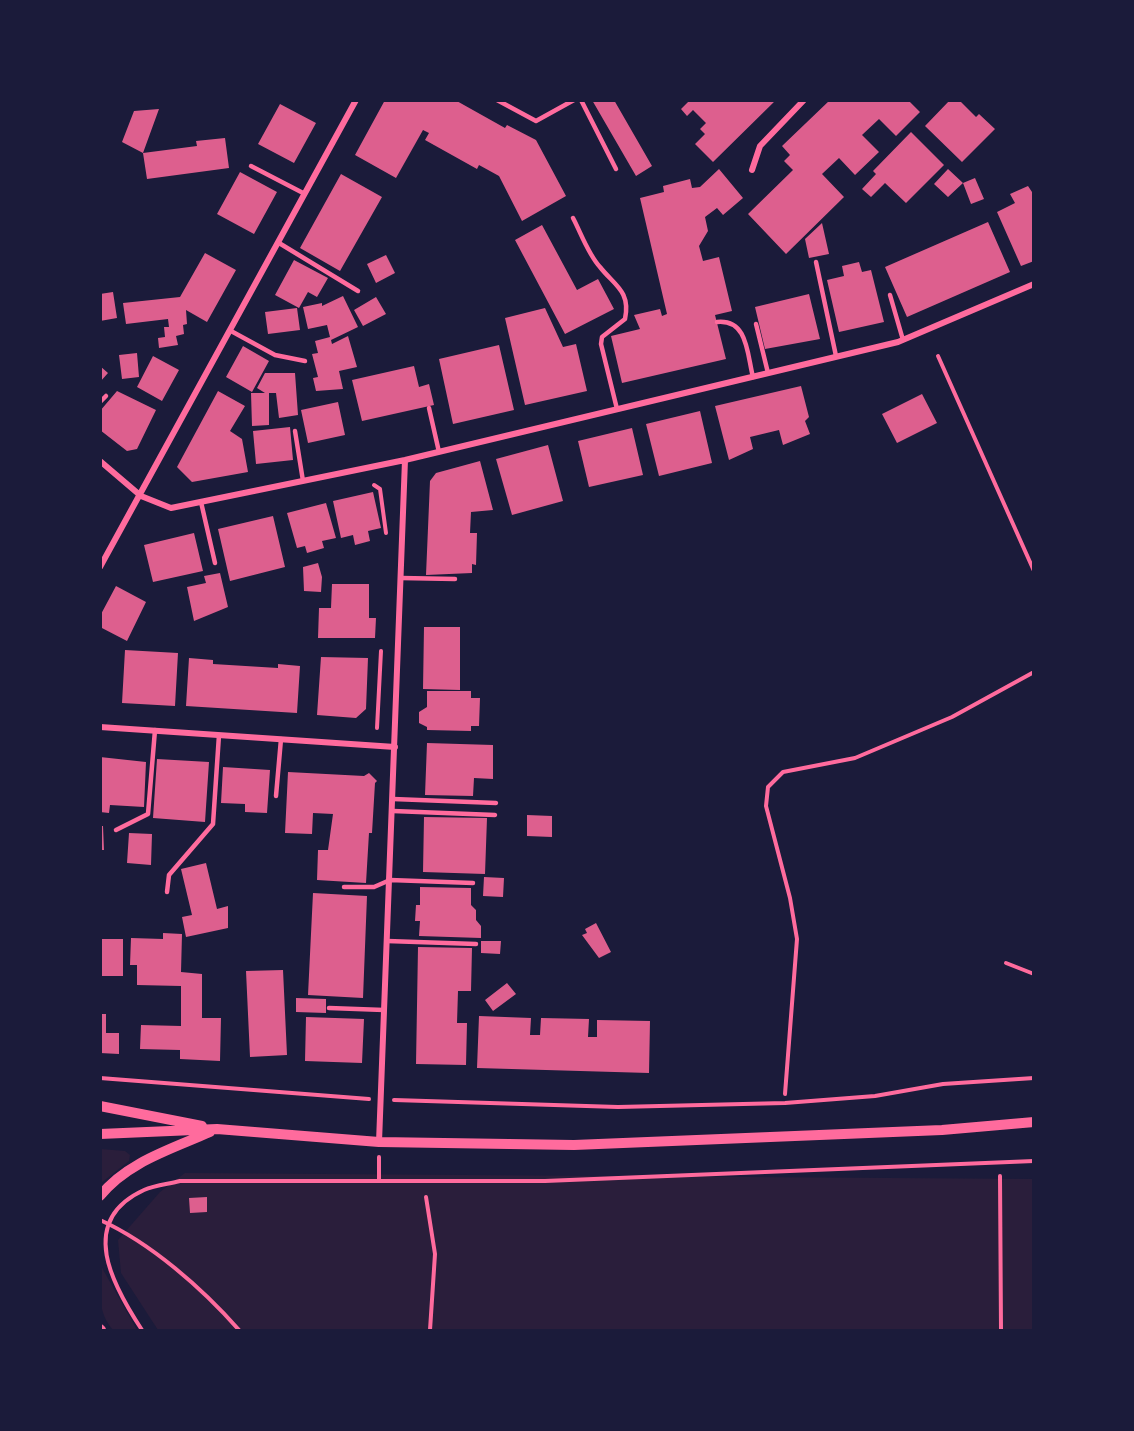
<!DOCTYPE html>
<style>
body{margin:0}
#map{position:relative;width:1134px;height:1431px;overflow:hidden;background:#1b1b3a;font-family:"Roboto Condensed",sans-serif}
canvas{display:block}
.frame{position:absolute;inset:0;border:102px solid #1b1b3a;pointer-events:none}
</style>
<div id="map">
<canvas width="1134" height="1431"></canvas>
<div class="frame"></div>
</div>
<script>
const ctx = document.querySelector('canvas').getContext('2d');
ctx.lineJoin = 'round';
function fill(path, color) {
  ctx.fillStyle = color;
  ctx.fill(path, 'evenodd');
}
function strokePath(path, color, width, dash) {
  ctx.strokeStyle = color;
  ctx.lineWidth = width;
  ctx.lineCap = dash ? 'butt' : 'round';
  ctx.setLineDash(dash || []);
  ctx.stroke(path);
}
const green = new Path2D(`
 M101,1149L125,1151L130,1155L129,1161L101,1183Z
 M185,1173L1033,1179V1330H158L121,1273L118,1240L160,1192Z
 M101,1266L137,1330H113C97,1312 100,1290 101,1266Z`);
const building = new Path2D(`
 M385,100H455L505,128L507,125L536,140L566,196L522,221L499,176L479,165L477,169L425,140L429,133L423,130L396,178L355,155Z
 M592,100H614L652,166L636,176Z
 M690,100H776L713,162L695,144L705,134L700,129L706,123L693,110L687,116L681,109Z
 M830,100H908L920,112L896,136L879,119L862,135L879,152L855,175L839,158L822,174L844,197L786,254L748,214L793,170L784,161L790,155L782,146Z
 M950,100H959L976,117L979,114L995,129L962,162L925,126Z
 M280,104L316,123L294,163L258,144Z
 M159,109L143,153L122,142L134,111Z
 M911,132L944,165L906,203L885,183L871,197L862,189L876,174L873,171Z
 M225,138L229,168L147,179L143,153L197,146L196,141Z
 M719,169L743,198L723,215L717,208L705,217L708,231L699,246L703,261L719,257L732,311L715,315L726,359L622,383L611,336L640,329L634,315L660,309L662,316L667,314L640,198L664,192L663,186L690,179L692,188L700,187Z
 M948,169L963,183L975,178L984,199L971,204L963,183L948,197L934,184Z
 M240,172L277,192L254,234L217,214Z
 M341,174L382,197L340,271L300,248Z
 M1028,186L1034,195V261L1021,266L997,212L1015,203L1010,194Z
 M988,222L1010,272L907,317L885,267Z
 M822,223L829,254L809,258L805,239Z
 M542,225L577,290L598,279L614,309L565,334L515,240Z
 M205,253L236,270L207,322L186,310L187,324L183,325L184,334L176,336L178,345L159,348L158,338L165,337L164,327H169L168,319L126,324L123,303L180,297Z
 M386,255L395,273L376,283L367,264Z
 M294,260L328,278L317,297L308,292L299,308L275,295Z
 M859,262L862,272L871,270L884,322L839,332L827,280L844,276L842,266Z
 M113,292L117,318L100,321V294Z
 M809,294L820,339L765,349L755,307Z
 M343,296L358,327L331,340L332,344L348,336L357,367L339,371L343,389L316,391L313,378L318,377L312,354L318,353L315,341L330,337L327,325L308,329L303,307L322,303V306Z
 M376,297L386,314L363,326L354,310Z
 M297,308L300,330L268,334L265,312Z
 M545,308L563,347L576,344L587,391L525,405L505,318Z
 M499,345L514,410L453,424L439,359Z
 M243,346L269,361L252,392L226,377Z
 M137,353L139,377L122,379L119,355Z
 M153,356L179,370L162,401L137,387Z
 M100,366L108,373L100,382Z
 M414,366L419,387L429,384L434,405L362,421L352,380Z
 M265,373H295L298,415L279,418L276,393H269V425L252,426L251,393H265L257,388Z
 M801,386L809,417L805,421L810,434L783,445L779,430L750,437L753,449L729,460L715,406Z
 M117,391L156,410L137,449L127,451L100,430V411Z
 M218,391L245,406L230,431L242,439L248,472L192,482L177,467Z
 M922,394L937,423L897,443L882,414Z
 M338,402L345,435L308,443L301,410Z
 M700,411L712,463L659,476L646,424Z
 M290,427L293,460L256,464L253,431Z
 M632,428L643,475L589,487L578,441Z
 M548,445L563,501L512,515L496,459Z
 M480,461L493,510L471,512L470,533H477L476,565L472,564V573L426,575L430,481L436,473Z
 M373,492L381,528L368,531L370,541L355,545L353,535L341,538L333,501Z
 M326,503L336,538L322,541L324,548L307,553L305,546L297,548L287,513Z
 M273,516L285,567L230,581L218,529Z
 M194,533L203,571L153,582L144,545Z
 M318,563L322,577L321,592L304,591L303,567Z
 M220,573L228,607L194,621L187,587L206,583L204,576Z
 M332,584H369V618H376L375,638H318L319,608H331Z
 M116,586L146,602L127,641L100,627V616Z
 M424,627H460V690L423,689Z
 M125,650L178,653L175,706L122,703Z
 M321,657L368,658L366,709L356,718L317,715Z
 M189,658L213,660V664L278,668V664L300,666L297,713L186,706Z
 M427,691H471V698H480L479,726H471V731L427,730V727L419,723V712L427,707Z
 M427,743L493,745V779L474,778L473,796L425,795Z
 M100,757L146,762L144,807L110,805L109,813L100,812Z
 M157,759L209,762L205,822L153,818Z
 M223,767L270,770L267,813L245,812V804L221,803Z
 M288,772L364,776L369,773L377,781L375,783L372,833H369L366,883L317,880L318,850H328L333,814L313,813L312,834L285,833Z
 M527,815L552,816V837L527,836Z
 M424,817L487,818L485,874L423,872Z
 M100,826H103L104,850H100Z
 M129,833L152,834L151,865L127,863Z
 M206,863L217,909L228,906V928L186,937L182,917L192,915L181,869Z
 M484,877L504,878L503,897L483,896Z
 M420,887L471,888V905L476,910V920L481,926V938L419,936L420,921H415L416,905H420Z
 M313,893L367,896L363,998L308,995Z
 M596,923L611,952L599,958L582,935L587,933L585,929Z
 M163,933L182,934L181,972L202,974V1018H221L220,1061L180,1059V1050L140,1049L141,1025L181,1026V986L137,985V965H130L131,938L163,939Z
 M100,939H123V976H100Z
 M481,941H501L500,954L481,953Z
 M418,947L472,948L471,991H458L457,1023H467L466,1065L416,1064Z
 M283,970L287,1055L250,1057L246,971Z
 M507,983L516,994L493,1011L485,1000Z
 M296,998L326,999V1013L296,1012Z
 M100,1014H106V1033H119V1054L100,1053Z
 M479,1016L531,1018L530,1035H540L541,1018L589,1019L588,1037H597V1020L650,1021L649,1073L477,1068Z
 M306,1017L364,1019L362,1063L305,1061Z
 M207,1197V1212L190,1213L189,1198Z`);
const path = new Path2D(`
 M938,356L1034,571
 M374,485L380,489L386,533
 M377,728L381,651
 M1006,963L1034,974
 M100,1078L369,1099
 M785,1094L797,939L790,898L766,806L768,787L783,772L855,758L952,717L1034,672
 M394,1100L618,1107L785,1103L875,1096L943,1084L1034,1078
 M1000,1176L1001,1330
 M379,1181V1157
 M426,1197L435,1254L430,1330
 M100,1220C151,1243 203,1289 239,1330
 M142,1330C113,1286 76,1221 144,1190C155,1185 169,1184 180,1181H545L1034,1161`);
const service = new Path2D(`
 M497,100L536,121L574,100
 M581,100L616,169
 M251,166L305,194
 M573,218C581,233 588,254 600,267C614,285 631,291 625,319L602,337L601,344L617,409
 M279,243L358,291
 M816,262L836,356
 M890,295L903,340
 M717,322C748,319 747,354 753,377
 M756,324L768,373
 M231,331L275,355L305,361
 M100,402L106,396
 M429,408L439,452
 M295,431L303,481
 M201,502L215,563
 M401,578L455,579
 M276,796L281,739
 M393,799L496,803
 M393,811L495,815
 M116,830L148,814L155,730
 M344,887H374L390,880L473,883
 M167,892L169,875L213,824L219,735
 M387,941L476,944
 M329,1008L384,1010`);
const minor = new Path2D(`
 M752,170L760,146L804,100
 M100,461L141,496L171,508L405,460L898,342L1034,284
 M100,567L356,100
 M100,727L395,747
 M379,1142L405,460`);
const tertiary = new Path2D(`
 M100,1106L202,1126
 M100,1134L217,1129L379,1142L574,1145L942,1130L1034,1122
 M100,1196C127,1162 172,1149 210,1132
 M100,1329L101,1330`);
fill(green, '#2a1e3b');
fill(building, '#dd5f8e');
strokePath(path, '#ff6b9d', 4);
strokePath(service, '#ff6b9d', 4.5);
strokePath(minor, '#ff6b9d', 6);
strokePath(tertiary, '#ff6b9d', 10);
</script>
